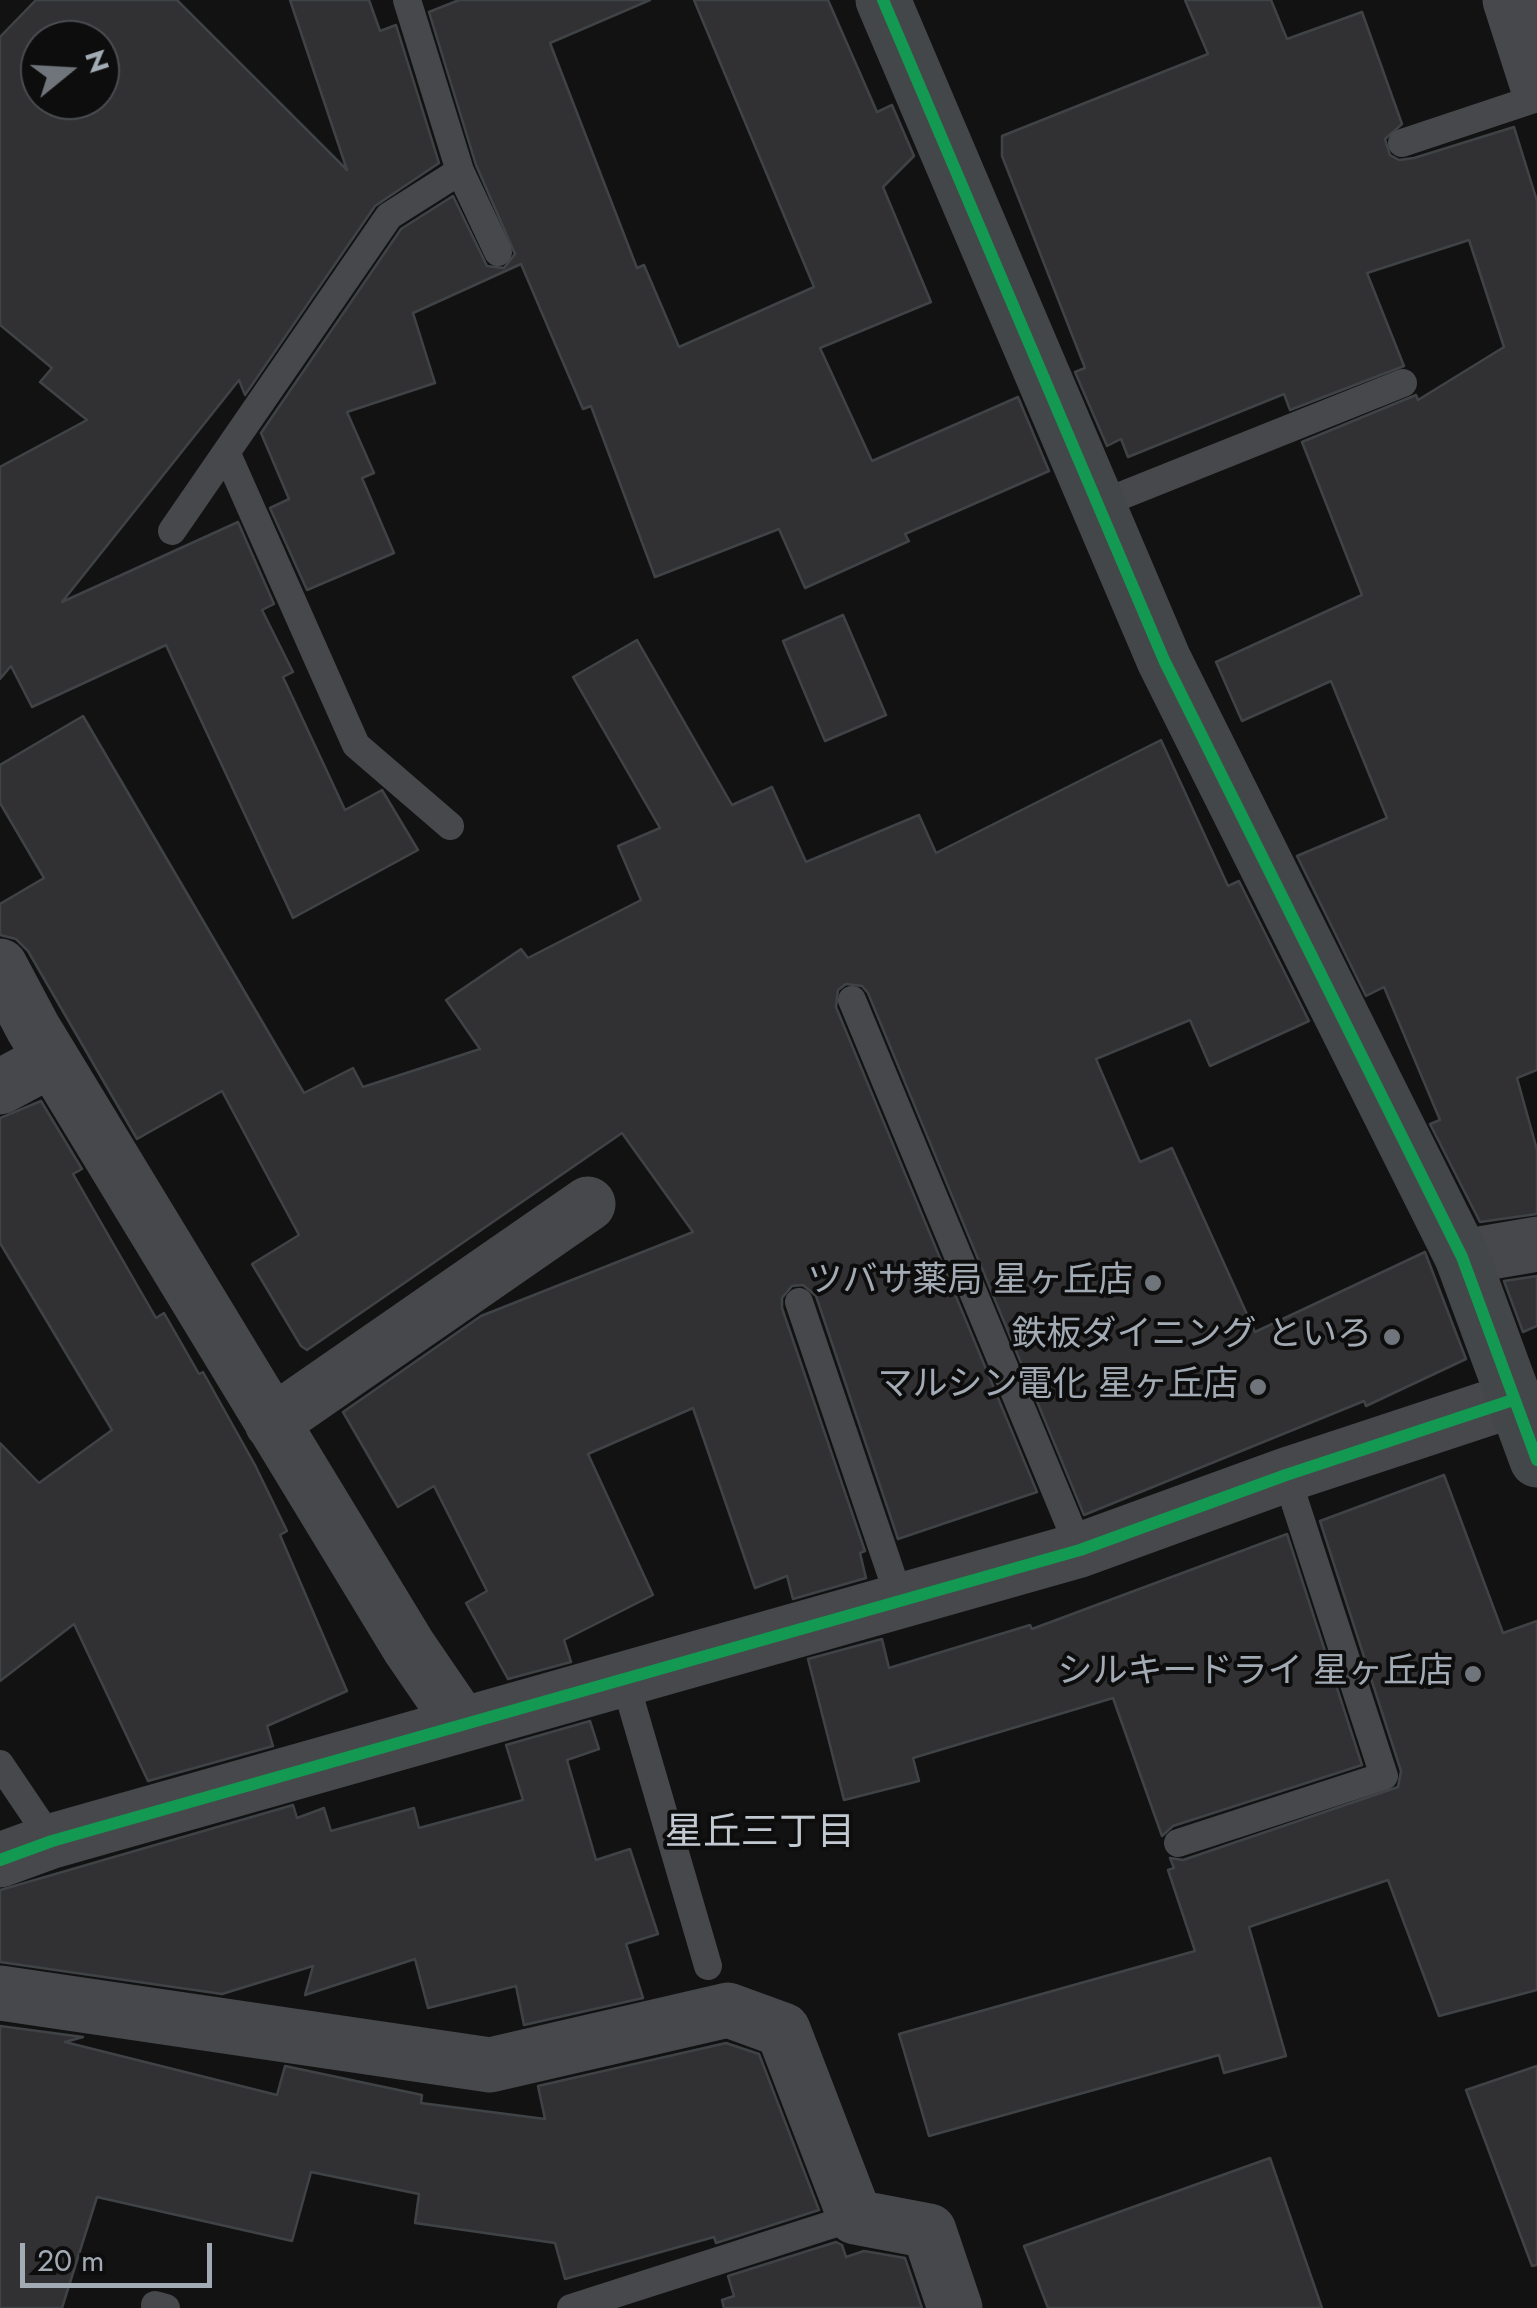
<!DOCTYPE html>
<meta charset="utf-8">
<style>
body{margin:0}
#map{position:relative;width:1537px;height:2308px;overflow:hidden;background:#121212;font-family:Jost,sans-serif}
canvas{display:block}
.north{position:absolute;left:20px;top:20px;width:100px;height:100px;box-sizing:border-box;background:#0d0d0e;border:2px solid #494c50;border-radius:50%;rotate:72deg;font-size:28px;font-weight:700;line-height:40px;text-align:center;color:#a2aab4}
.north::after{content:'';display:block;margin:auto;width:35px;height:45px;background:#70757b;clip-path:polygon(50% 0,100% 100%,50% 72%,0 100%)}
.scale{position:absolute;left:20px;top:2243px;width:192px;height:45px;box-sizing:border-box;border:5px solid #a2aab4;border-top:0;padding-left:12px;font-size:30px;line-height:35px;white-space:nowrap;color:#a2aab4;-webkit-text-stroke:8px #0d0d0e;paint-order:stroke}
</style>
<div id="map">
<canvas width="1537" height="2308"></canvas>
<div class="north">N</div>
<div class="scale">20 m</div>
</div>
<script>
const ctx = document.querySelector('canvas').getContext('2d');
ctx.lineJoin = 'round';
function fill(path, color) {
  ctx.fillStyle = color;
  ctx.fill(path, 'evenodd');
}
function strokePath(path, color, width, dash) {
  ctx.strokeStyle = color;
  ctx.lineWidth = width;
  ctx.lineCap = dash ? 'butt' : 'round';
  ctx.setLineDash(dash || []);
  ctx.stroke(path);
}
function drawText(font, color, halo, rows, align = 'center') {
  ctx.font = font + ' Jost,"Noto Sans JP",sans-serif';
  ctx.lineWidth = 8;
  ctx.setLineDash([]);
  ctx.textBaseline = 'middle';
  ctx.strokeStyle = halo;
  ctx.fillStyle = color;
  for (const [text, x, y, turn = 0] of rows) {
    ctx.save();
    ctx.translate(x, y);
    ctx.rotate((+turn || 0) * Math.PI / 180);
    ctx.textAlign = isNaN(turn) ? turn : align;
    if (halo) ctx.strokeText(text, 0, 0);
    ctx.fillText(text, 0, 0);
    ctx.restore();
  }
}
const building = new Path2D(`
 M36,0H177L347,170L290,0H369L380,31L396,25L439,163L375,206L245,395L239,380L62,602L238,522L274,604L262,610L293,672L283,677L345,810L382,790L418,850L293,918L166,645L32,707L11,666L0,679V467L87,420L40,382L52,368L0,325V37ZM40,40H100V100H40Z
 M459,0H650L550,43L637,268L644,265L679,347L814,287L694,0H828L877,112L892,105L914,156L883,187L931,302L820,348L872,461L1018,397L1049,471L905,534L909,541L805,588L779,529L655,577L591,406L583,409L521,264L413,313L435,383L347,412L374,473L362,478L394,553L307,590L270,508L289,499L261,433L401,229L453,196L487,266L504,268L515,254L476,165L429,12Z
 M1185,0H1271L1287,39L1362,12L1402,124L1385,139L1390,155L1399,160L1414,158L1514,127L1537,201V1070L1517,1078L1537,1150V1214L1480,1222L1430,1124L1440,1120L1384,987L1366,996L1297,856L1387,818L1331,681L1242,721L1216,662L1362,595L1302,442L1416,395L1418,400L1504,347L1469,240L1367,273L1404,366L1290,410L1284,394L1128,457L1121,439L1107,446L1075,372L1085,368L1002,156V136L1208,54Z
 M843,615L886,715L825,741L783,641Z
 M637,640L732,805L772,787L806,862L919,815L936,853L1161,740L1228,886L1239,881L1309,1021L1210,1066L1190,1020L1096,1059L1140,1162L1172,1148L1255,1332L1425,1252L1466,1359L1366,1406L1364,1401L1084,1515L868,993L862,986L846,984L838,990L836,1007L1037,1492L898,1539L816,1296L803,1285L792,1286L782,1298V1308L865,1551L860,1553L866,1578L793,1599L787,1576L755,1588L693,1408L588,1454L653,1595L564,1640L571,1662L508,1679L466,1603L487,1591L434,1486L398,1507L343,1412L481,1316L693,1232L622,1133L307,1350L301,1346L252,1264L299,1235L222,1091L137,1139L28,951L16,939L0,935V904L44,878L0,803V765L83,716L304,1093L353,1068L363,1087L480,1049L446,1000L521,949L528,958L641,900L618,846L660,828L573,677Z
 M41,1101L82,1169L73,1174L156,1318L164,1313L199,1374L203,1372L255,1465L287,1531L280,1535L347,1691L267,1726L273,1746L148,1781L74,1624L0,1681V1443L39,1483L112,1430L0,1243V1118Z
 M1537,1276V1326L1523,1332L1504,1281Z
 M1444,1475L1503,1633L1537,1621V1990L1439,2016L1388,1880L1249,1927L1286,2056L1224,2073L1219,2055L929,2136L899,2034L1195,1951L1168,1870L1174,1868L1170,1858L1183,1860L1398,1787L1401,1771L1320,1521Z
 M1287,1534L1362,1765L1173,1826L1162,1836L1113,1698L913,1758L919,1781L844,1800L808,1659L882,1639L889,1668L1030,1625L1032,1629Z
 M590,1721L599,1749L567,1760L596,1860L630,1849L658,1934L626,1944L643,1998L524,2025L516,1986L428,2008L415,1959L305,1995L313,1966L222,1994L0,1962V1890L293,1805L297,1818L324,1808L331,1831L414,1808L419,1828L523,1800L506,1745Z
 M0,2026L83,2037L65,2042L277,2095L285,2066L422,2095L421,2103L545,2119L538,2086L726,2043L759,2054L819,2210L716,2243L714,2237L565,2279L555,2243L415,2223L419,2194L311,2172L292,2241L97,2197L62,2308H0Z
 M1537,2066V2265L1532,2266L1466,2090Z
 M1270,2158L1322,2308H1048L1024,2246Z
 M836,2242L842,2245L846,2257L864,2251L905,2258L922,2308H724L722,2300L734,2296L728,2276Z`);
const lane = new Path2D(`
 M407,0L460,171L498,252
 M1402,143L1537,98
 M227,454L356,745L450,826
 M1098,505L1403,383
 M172,531L389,216L460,171
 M852,1000L1080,1550
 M799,1302L900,1600
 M624,1678L708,1966
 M0,1764L52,1841
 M1178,1843L1384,1776L1286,1475
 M155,2305L166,2308
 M571,2308L855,2217`);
const street = new Path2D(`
 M1510,0L1537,84
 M0,966L33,1028L409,1647L461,1723
 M0,1087L52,1059
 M1462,1257L1537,1244
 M272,1423L588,1204
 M0,1860L52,1841L1080,1550L1286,1475L1513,1400
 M0,1993L490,2065L728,2010L783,2030L855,2217L929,2231L955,2308`);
const secondary = new Path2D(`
 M883,0L1164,660L1462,1257L1537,1460`);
const cycleway = new Path2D(`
 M883,0L1164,660L1462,1257L1537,1460
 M0,1860L52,1841L1080,1550L1286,1475L1513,1400`);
const markers = [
 [1153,1283,10,"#70757b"],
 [1392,1337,10,"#70757b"],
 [1258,1387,10,"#70757b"],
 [1473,1674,10,"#70757b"]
];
const poiNames = [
 ["ツバサ薬局 星ヶ丘店",1133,1283],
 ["鉄板ダイニング といろ",1372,1337],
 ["マルシン電化 星ヶ丘店",1238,1387],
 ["シルキードライ 星ヶ丘店",1453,1674]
];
const neighbourhoodNames = [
 ["星丘三丁目",760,1835]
];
fill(building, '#313133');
strokePath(building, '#404346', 2.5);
strokePath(lane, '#46484b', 28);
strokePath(street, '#46484b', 55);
strokePath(secondary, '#444749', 55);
strokePath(cycleway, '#139951', 12);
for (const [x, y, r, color] of markers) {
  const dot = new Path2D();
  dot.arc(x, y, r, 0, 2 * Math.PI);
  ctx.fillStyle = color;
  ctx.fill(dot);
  strokePath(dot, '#0d0d0e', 4);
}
drawText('35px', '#a2aab4', '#0d0d0e', poiNames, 'right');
drawText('38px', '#c3c9d0', '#0d0d0e', neighbourhoodNames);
</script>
